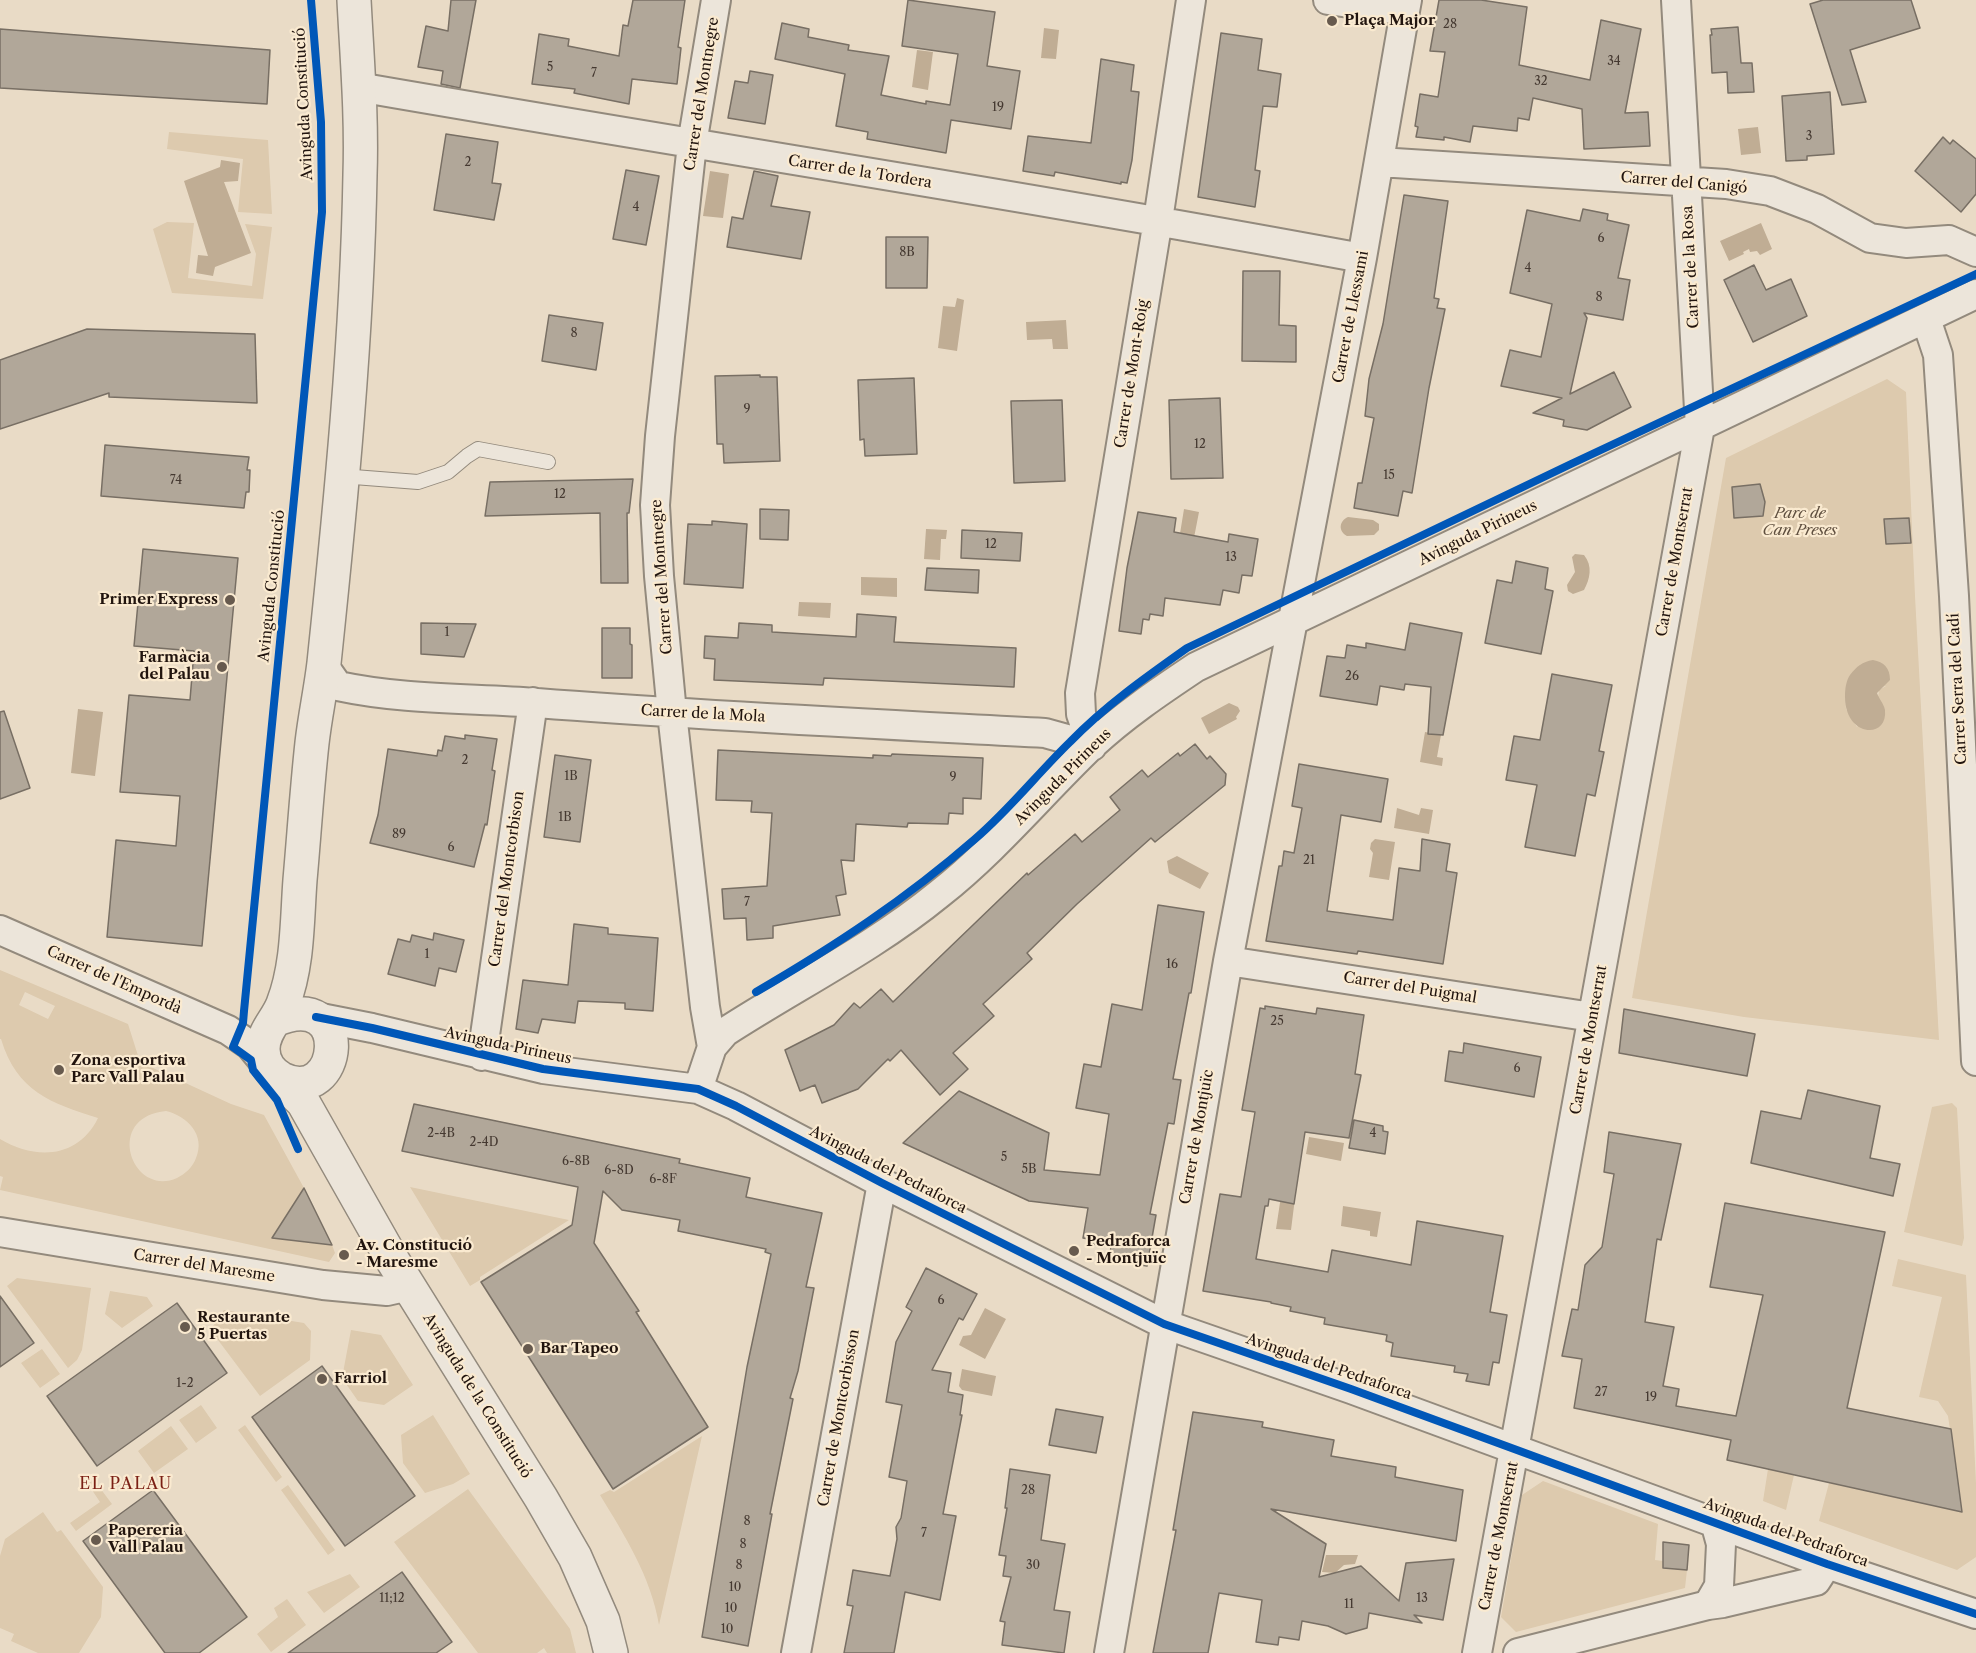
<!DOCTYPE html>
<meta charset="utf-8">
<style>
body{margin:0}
canvas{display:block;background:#e9dbc6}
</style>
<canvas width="1976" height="1653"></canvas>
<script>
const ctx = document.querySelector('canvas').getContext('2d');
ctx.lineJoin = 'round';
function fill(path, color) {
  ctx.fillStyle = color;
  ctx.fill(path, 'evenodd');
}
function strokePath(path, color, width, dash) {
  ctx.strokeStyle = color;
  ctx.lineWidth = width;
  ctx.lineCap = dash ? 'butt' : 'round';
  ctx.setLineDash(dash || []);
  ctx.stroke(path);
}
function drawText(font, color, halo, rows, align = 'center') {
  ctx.font = font + ' "Libre Caslon Text",serif';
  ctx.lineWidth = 4.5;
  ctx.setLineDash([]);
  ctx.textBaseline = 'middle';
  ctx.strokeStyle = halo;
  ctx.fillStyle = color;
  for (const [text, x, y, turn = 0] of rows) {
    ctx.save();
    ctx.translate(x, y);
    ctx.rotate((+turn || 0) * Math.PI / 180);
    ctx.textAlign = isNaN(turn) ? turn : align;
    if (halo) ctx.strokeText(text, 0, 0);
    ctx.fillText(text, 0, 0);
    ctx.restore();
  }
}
const green = new Path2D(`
 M169,132L268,140L272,214L238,212L243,159L167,149Z
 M167,222L194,223L188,278L252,286L256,254L245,224L272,227L263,299L172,293L153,229Z
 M1887,379L1906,392L1915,596L1939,1040L1744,1017L1632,998L1726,458ZM1909,518L1910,543L1886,544L1884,520ZM1886,686L1879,690L1878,697L1857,727L1846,709L1845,693Z
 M0,970L128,1024L140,1062L231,1104L264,1115L304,1188L273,1238L332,1245L335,1253L329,1262L0,1190L3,1177L0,1176V1139C35,1160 78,1159 98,1118C51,1103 17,1092 1,1039H0ZM25,992L55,1006L48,1019L19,1005ZM166,1111C187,1116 206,1135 196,1158C193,1167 185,1174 177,1178C132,1198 103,1117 166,1111Z
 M1952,1103L1957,1108L1964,1238L1962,1246L1904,1232L1932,1107Z
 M410,1187L569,1220L480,1277V1280L470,1286Z
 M1898,1259L1966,1275L1976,1484V1557L1957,1570L1819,1521L1829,1483L1962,1512L1948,1416L1938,1401L1919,1397L1942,1297L1892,1286Z
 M17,1278L91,1288L82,1350L77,1360L68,1368L7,1286Z
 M110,1291L147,1297L153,1306L122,1328L105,1314Z
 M224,1310L304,1323L311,1331L310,1360L260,1396L212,1332L211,1329Z
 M351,1330L381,1335L413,1385L384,1405L358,1401L342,1378Z
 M42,1349L60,1374L40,1388L21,1363Z
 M201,1405L217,1428L196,1443L179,1420Z
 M433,1415L470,1474L453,1484L425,1493L403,1463L401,1435Z
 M245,1425L282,1477L276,1482L238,1430Z
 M171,1426L188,1449L154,1473L138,1451Z
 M702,1436L659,1625C651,1577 625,1536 600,1495L610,1490L614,1492Z
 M1768,1469L1794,1475L1786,1510L1763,1501Z
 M94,1480L112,1504L76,1531L70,1523L100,1502L88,1484Z
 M1543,1481L1658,1524L1655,1560L1663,1561V1569L1687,1570L1685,1588L1516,1632L1501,1617L1522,1495Z
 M288,1485L335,1550L328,1555L281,1490Z
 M468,1489L570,1629L576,1653H547L544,1648L537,1653H478L394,1542Z
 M43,1512L57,1532L61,1530L103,1587L101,1617L79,1653H38L11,1641L14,1634L0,1628V1556L5,1539Z
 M350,1574L360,1587L324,1613L307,1592Z
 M287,1599L306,1625L271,1652L257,1634L278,1617L274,1608Z`);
const water = new Path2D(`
 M1044,28L1059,30L1056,59L1041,58Z
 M917,50L933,52L928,90L912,87Z
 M1758,127L1761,153L1741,155L1738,129Z
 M221,160L240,163L238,181L224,182L251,253L215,267L213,276L196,273L198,255L208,256L184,181L220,167Z
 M710,171L729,174L723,218L703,216Z
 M1761,223L1772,249L1760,255L1757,251L1750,252L1749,249L1743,252L1744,254L1729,261L1720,241Z
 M957,298L964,300L957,351L938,348L943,306L955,307Z
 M1066,320L1068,349H1053L1052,339L1027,340L1026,322Z
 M1184,509L1199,512L1192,548L1178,546Z
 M1348,517L1373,520L1379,524V530L1374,535L1347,536C1338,531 1339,521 1348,517Z
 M926,529L947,530L946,539H941L940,560L924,559Z
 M1575,554L1584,555C1593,566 1590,579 1584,590L1573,594L1568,591L1567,585L1575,572L1572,557Z
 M861,577L897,578V597L861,595Z
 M799,602L831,603L830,618L798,616Z
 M1873,660C1884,662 1890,668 1890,680L1877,693C1879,699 1884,704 1885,710C1888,740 1845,737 1845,697C1845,689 1846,681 1850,675C1857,666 1862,662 1873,660Z
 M1229,703L1238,707L1240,711L1236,717L1237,719L1209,734L1201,718Z
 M78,709L103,712L95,776L71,773Z
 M1425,732L1441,735L1437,757L1443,758L1442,766L1420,762Z
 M1397,808L1419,815L1421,808L1433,810L1429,834L1394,828Z
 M1375,839L1395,842L1389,880L1369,877L1373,853L1370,849L1371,843Z
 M1177,856L1209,873L1200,889L1169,873L1167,861Z
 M1309,1137L1344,1143L1341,1161L1306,1154Z
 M1281,1196L1295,1198L1291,1230L1276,1229Z
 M1343,1206L1381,1212L1377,1237L1370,1236V1231L1341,1226Z
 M985,1308L1006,1319L985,1359L959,1345L963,1336L971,1335Z
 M962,1369L996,1376L992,1396L962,1390L959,1386Z
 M1326,1555H1358L1355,1564L1344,1565L1335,1573L1322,1572Z`);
const building = new Path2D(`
 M451,0H476L460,88L441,84L443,71L418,67L426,26L448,31Z
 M633,0H685L678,47L681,48L677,84L632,79L629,104L574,93L575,89L532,84L539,34L569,39L568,46L619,56L623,25L628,26Z
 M908,0L995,12L987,66L1020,71L1011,129L951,120L946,153L867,139L868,132L836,126L845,74L775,59L782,23L809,29L808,37L849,45L848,50L889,56L881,95L926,104V101L950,105L958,54L902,46Z
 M1439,0H1481L1527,7L1519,65L1590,80L1601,20L1641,29L1625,113L1648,112L1650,146L1584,149L1582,109L1533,98L1529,120L1518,118L1517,131L1473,126L1470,142L1444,137V140L1416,137L1418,127L1415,126L1420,94L1438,97L1445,52L1430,51Z
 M1823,0H1911L1920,28L1850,50L1866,102L1842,105L1810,4Z
 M1738,27L1741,63H1752L1754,92L1728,93L1727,72L1712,73L1710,35H1712L1711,29Z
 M0,29L270,50L267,104L0,88Z
 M1221,33L1262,39L1258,70L1281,74L1277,107L1263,106L1255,170L1260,171L1255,207L1198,197Z
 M1101,59L1134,65L1131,91L1139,92L1132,160L1127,183L1121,182V184L1055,172L1054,176L1023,171L1028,136L1091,143Z
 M750,71L773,75L765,124L728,118L735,81L748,83Z
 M1830,92L1834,154L1807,156V160L1786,161L1782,96Z
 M446,134L498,142L492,183L501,184L494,220L434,210Z
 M1943,137L1950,144L1953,140L1976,159V194L1961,212L1915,171Z
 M626,170L659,176L646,245L613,239Z
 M754,171L778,176L771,206L810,212L801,259L727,247L732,217L743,219Z
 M1404,195L1448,201L1434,298L1439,299L1437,308L1445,309L1429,388L1412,493L1403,491L1398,516L1354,508L1358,483H1362L1374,418L1365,416L1369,379L1383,324Z
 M1583,209L1608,214L1607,220L1629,225L1618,278L1630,280L1623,320L1584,313L1587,318L1570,394L1614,372L1631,407L1587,430L1563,426L1564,420L1533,413L1562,398L1501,386L1510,350L1541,357L1552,304L1510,293L1527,210L1580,221Z
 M886,237H928L927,288H886Z
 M1754,265L1766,290L1791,279L1807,316L1753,342L1724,280Z
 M1243,271H1280L1279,325L1296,326V362L1242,361Z
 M549,315L603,323L596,370L542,361Z
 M87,329L255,334L257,403L109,397V393L0,429V360Z
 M760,375V377H777L780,461L724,463L723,444H717L715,376Z
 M914,378L917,454L865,456L864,439L860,440L858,380Z
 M1220,398L1223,478L1171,479L1169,400Z
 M1062,400L1065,481L1014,483L1011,401Z
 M105,445L249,457L247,470H250L249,492H246L244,508L101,496Z
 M633,479L629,513H627L628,583H601L600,513L485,516L490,482Z
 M1760,484L1765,502L1763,516L1734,518L1732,487Z
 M760,509L789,510L788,540L760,539Z
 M1138,512L1176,518L1174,532L1228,542L1229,534L1258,539L1252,576L1242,575L1239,593L1223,590L1220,605L1165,598L1163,616L1150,614L1149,620L1143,619L1141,634L1119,631L1127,568Z
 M1909,518L1911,543L1886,544L1884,519Z
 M712,521L747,524L743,588L684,584L688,524L712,525Z
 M962,530L1022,533L1020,561L961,558Z
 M143,549L238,558L202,946L107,937L116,840L176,846L180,796L120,792L129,695L190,700L194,651L134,646Z
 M1516,561L1548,568L1545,589L1553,591L1541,654L1485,643L1497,580L1512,583Z
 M927,568L979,570L978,593L925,590Z
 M857,614L896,617L894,642L1016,648L1014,687L824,678L823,685L714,680L715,659L704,658L705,636L738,638L739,623L772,625V632L856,637Z
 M421,623L476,624L464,657L421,654Z
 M1410,623L1462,633L1443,735L1428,734L1431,687L1405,684L1404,690L1380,686L1377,705L1320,696L1327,656L1345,658L1347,645L1366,648V643L1405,650Z
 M602,628H630V644L632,645V678H602Z
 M1552,674L1612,685L1599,751L1604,752L1595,796L1587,794L1575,856L1525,847L1537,785L1506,780L1514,736L1540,740Z
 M4,711L30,788L0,799V712Z
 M465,735L497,739L492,770L495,771L487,825L485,824L474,867L370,843L378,815L388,749L437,756L438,750L442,751L445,736L465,739Z
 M1195,744L1207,759L1210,756L1226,774L1225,785L1155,842L1151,838L1077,904L1027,953L1032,959L983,1004L994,1016L953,1053L968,1069L940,1095L901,1050L890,1061L888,1059L858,1089L822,1103L815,1085L800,1091L785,1050L834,1025L854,1003L860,1008L881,989L893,1002L1027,873L1028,875L1075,834L1082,842L1120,810L1110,797L1142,770L1148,777L1178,753L1180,756Z
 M718,750L873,758V755L891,756L892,754L983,758L981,799L963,798V814L949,813L948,824L908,823L907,827L856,824L854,861L841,860L846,894L836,896L840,915L773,926V938L747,940L746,918L724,919L722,889L767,886L772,813L751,812L752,801L716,800Z
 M555,755L591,760L580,842L544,837Z
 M1299,764L1388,779L1381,822L1341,815L1327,911L1393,920L1399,868L1420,871L1422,839L1450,844L1446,871L1457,873L1443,964L1358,951L1357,954L1266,941L1279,866H1282L1284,851L1294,853L1302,808L1292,806Z
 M1158,905L1204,912L1191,993H1189L1173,1079L1181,1080L1174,1124L1168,1123L1150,1214L1156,1215L1147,1266L1109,1260L1111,1247L1092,1244L1093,1240L1083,1238L1088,1208L1029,1201L903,1143L959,1091L1049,1133L1044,1170L1100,1175L1109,1114L1076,1108L1084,1064L1101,1067L1112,1004L1142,1010Z
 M574,924L608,928V934L658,938L653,1011L625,1009V1003L578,1001L575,1023L542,1019L538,1033L516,1029L523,980L568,985Z
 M434,933L464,940L456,972L439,968L435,986L388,974L398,939L410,942L412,935L433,940Z
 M1265,1006L1316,1014L1317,1008L1364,1015L1355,1074L1361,1075L1349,1138L1305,1132L1294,1204L1269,1199L1268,1206H1265L1256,1259L1328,1272L1332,1250L1411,1265L1417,1221L1503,1236L1490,1312L1507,1315L1499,1363L1493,1362L1489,1385L1466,1381L1468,1374L1454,1372L1455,1366L1391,1356L1393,1343L1386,1341L1387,1335L1324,1324L1325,1318L1290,1311L1291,1307L1271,1303V1302L1203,1291L1220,1194L1241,1197L1255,1112L1242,1110L1260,1008L1265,1009Z
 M1624,1009L1755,1034L1747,1076L1619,1053Z
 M1464,1043L1541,1057L1534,1097L1445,1081L1449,1051L1463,1053Z
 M1808,1090L1880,1106L1870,1158L1900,1164L1893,1196L1751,1163L1761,1111L1801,1119Z
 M414,1104L680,1159L679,1163L750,1178L746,1197L822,1213L806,1287L814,1288L798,1371L790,1398L793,1399L770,1514H772L748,1646L702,1637L747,1367L771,1254L765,1252L766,1249L678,1231L680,1220L622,1210L603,1191L594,1243L639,1311L636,1312L708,1427L613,1489L481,1282L572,1225L578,1187L402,1151Z
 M1354,1120L1383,1126V1131L1388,1132L1385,1154L1349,1148Z
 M1609,1132L1681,1144L1661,1240L1657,1239L1645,1322L1674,1327L1663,1386L1679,1389L1676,1406L1736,1416L1763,1295L1710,1287L1725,1203L1885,1232L1847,1408L1951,1429L1962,1512L1727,1460L1731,1440L1574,1408L1582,1359L1562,1356L1572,1309L1578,1310L1585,1265L1602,1247L1614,1174L1604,1172Z
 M304,1188L332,1245L272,1238Z
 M926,1268L977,1294L963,1320L959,1318L932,1370L951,1373L948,1392L963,1395L960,1415H962L943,1514L956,1516L940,1600L905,1592L894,1653H844L853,1606L847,1605L853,1570L890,1576L897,1539L896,1527L901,1518L907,1481L889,1477L902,1405L886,1402L896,1342L912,1311L906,1307Z
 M0,1296L34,1343L0,1367Z
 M177,1303L227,1373L97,1466L47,1396Z
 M322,1366L415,1496L345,1546L252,1417Z
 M1056,1409L1103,1417L1096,1453L1049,1445Z
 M1193,1412L1263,1422L1262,1427L1334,1440L1331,1456L1396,1467L1395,1477L1463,1490L1456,1541L1271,1509L1326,1544L1319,1577L1361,1566L1399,1601L1406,1563L1454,1559L1443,1620L1414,1615L1422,1623L1369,1613L1367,1628L1346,1634L1328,1626L1302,1621L1299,1640L1279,1637L1278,1645L1256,1642L1262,1600L1219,1593L1208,1653H1153L1176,1530H1173Z
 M1010,1469L1050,1475L1041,1540L1065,1544L1054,1610L1070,1612L1064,1653L1002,1645L1005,1622L1000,1621L1011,1577L1003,1576L1006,1556L999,1555L1007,1508H1005Z
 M153,1490L247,1617L199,1653H165L83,1541Z
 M1663,1542L1689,1545L1687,1570L1663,1568Z
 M402,1572L452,1642L436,1653H288Z`);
const service = new Path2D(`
 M341,476L418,482L448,472L467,456L478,449L548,462`);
const minor = new Path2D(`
 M1328,0L1405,11L1407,0
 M358,87C693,145 1028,196 1362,258
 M1379,162L1726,184L1770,191L1817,209L1870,238L1906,243L1949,240L1976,252
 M1926,319L1938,355L1954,596L1976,1061
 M324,666L338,686C403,700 470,698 537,703C706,716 875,724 1045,733L1092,746
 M1092,746L1081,714L1080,693L1158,220L1191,0
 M0,930L228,1030L250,1045L268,1067
 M1228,961L1592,1017
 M316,1017L372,1028L543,1069L698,1089L736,1106L882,1183L1164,1324L1351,1389L1827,1564L1976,1614
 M712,1047L705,1007L672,713L659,576L655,505L660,436L692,144L716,0
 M482,1056L533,702
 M698,1089L712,1047L725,1032C796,986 873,948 939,894C995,850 1040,795 1091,746C1123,716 1160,691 1196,667L1976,294
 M0,1232L323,1285L387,1291L409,1286
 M1708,1605L1719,1586L1721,1544L1715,1522
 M796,1653L882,1183
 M1109,1653L1228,961L1362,258L1405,11
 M1477,1653L1700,427L1676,0
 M1518,1653L1708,1605L1723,1603L1816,1581L1827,1564`);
const tertiary = new Path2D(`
 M275,1020C356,986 342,1108 282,1079C271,1073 263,1062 263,1049C263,1031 277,1020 283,1004C298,966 297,920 300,880C304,835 307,789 312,743C315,716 321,689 324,663C341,501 357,337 360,175C362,117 357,58 354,0
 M275,1075L303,1102L393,1261L541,1498L575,1557L603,1621L611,1653`);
const cycleway = new Path2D(`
 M756,992C835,946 905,900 975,839C1009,810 1038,773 1070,742C1105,706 1146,677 1187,648L1571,464L1976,274
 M316,1017L372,1028L543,1069L698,1089L736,1106L882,1183L1164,1324L1351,1389L1827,1564L1976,1614
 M298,1149L277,1100L253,1070L251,1060L233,1047L243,1023L244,1011L322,212L321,122L311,0`);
const markers = [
 [1332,21,6,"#675a4e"],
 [230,600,6,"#675a4e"],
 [222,667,6,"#675a4e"],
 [59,1070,6,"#675a4e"],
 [1074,1251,6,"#675a4e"],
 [344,1255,6,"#675a4e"],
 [185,1327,6,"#675a4e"],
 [528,1349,6,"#675a4e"],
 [322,1379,6,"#675a4e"],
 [96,1540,6,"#675a4e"]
];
const numberNames = [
 ["28",1450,25],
 ["34",1614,62],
 ["5",550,68],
 ["7",594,74],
 ["32",1541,82],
 ["19",998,108],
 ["3",1809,137],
 ["2",468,163],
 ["4",636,208],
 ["6",1601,239],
 ["8B",907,253],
 ["4",1528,269],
 ["8",1599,298],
 ["8",574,334],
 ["9",747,410],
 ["12",1200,445],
 ["15",1389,476],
 ["74",176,481],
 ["12",560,495],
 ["12",991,545],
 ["13",1231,558],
 ["1",447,633],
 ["26",1352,677],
 ["2",465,761],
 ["1B",571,777],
 ["9",953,778],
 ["1B",565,818],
 ["89",399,835],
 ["6",451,848],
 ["21",1309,861],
 ["7",747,903],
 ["1",427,955],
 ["16",1172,965],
 ["25",1277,1022],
 ["6",1517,1069],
 ["2-4B",441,1134],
 ["4",1373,1134],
 ["2-4D",484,1143],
 ["5",1004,1158],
 ["6-8B",576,1162],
 ["5B",1029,1170],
 ["6-8D",619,1171],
 ["6-8F",663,1180],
 ["6",941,1301],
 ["1-2",185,1384],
 ["27",1601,1393],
 ["19",1651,1398],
 ["28",1028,1491],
 ["8",747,1522],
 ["7",924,1534],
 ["8",743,1545],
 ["8",739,1566],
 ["30",1033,1566],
 ["10",735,1588],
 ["11;12",392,1599],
 ["13",1422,1599],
 ["11",1349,1605],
 ["10",731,1609],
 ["10",727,1630]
];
const poiNames = [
 ["Plaça Major",1344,21],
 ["Primer Express",218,600,"right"],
 ["Farmàcia",210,658,"right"],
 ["del Palau",210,675,"right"],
 ["Zona esportiva",71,1061],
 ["Parc Vall Palau",71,1078],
 ["Pedraforca",1086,1242],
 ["- Montjuïc",1086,1259],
 ["Av. Constitució",356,1246],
 ["- Maresme",356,1263],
 ["Restaurante",197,1318],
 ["5 Puertas",197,1335],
 ["Bar Tapeo",540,1349],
 ["Farriol",334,1379],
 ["Papereria",108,1531],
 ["Vall Palau",108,1548]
];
const streetNames = [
 ["Carrer del Montnegre",702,94,-81],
 ["Avinguda Constitució",304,104,-93],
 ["Carrer de la Tordera",860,172,9],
 ["Carrer del Canigó",1684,183,5],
 ["Carrer de la Rosa",1691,267,-93],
 ["Carrer de Llessami",1351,317,-79],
 ["Carrer de Mont-Roig",1132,374,-81],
 ["Avinguda Pirineus",1478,533,-26],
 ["Carrer de Montserrat",1675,562,-80],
 ["Carrer del Montnegre",662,577,-94],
 ["Avinguda Constitució",272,586,-84],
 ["Carrer Serra del Cadí",1958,689,-93],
 ["Carrer de la Mola",703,714,3],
 ["Avinguda Pirineus",1063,777,-45],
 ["Carrer del Montcorbison",507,879,-82],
 ["Carrer de l'Empordà",114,980,24],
 ["Carrer del Puigmal",1410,988,9],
 ["Carrer de Montserrat",1589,1040,-80],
 ["Avinguda Pirineus",508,1046,12],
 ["Carrer de Montjuïc",1197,1137,-80],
 ["Avinguda del Pedraforca",888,1170,27],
 ["Carrer del Maresme",204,1266,9],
 ["Avinguda del Pedraforca",1329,1367,19],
 ["Avinguda de la Constitució",477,1396,58],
 ["Carrer de Montcorbisson",839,1418,-80],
 ["Avinguda del Pedraforca",1786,1533,20],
 ["Carrer de Montserrat",1499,1536,-79]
];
const parkNames = [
 ["Parc de",1800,514],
 ["Can Preses",1800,531]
];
const neighbourhoodNames = [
 ["EL PALAU",126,1484]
];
fill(green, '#ddcaae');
fill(water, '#c0ad94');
fill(building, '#b1a799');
strokePath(building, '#786f64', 1.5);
strokePath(service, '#938a7d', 16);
strokePath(minor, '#938a7d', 32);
strokePath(tertiary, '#938a7d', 36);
strokePath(service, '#ece5da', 14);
strokePath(minor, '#ece5da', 28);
strokePath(tertiary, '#ece5da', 33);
strokePath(cycleway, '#0057b8', 8);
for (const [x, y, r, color] of markers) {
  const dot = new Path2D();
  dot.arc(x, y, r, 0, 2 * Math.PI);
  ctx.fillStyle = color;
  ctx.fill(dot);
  strokePath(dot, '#faead0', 2);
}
drawText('12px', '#453931', null, numberNames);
drawText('bold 15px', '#21140e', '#faead0', poiNames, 'left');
drawText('15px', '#21140e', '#faead0', streetNames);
drawText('italic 15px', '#5f4f3f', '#faead0', parkNames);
ctx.letterSpacing = '1.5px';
drawText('16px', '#7a1f14', '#faead0', neighbourhoodNames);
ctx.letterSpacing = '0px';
</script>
